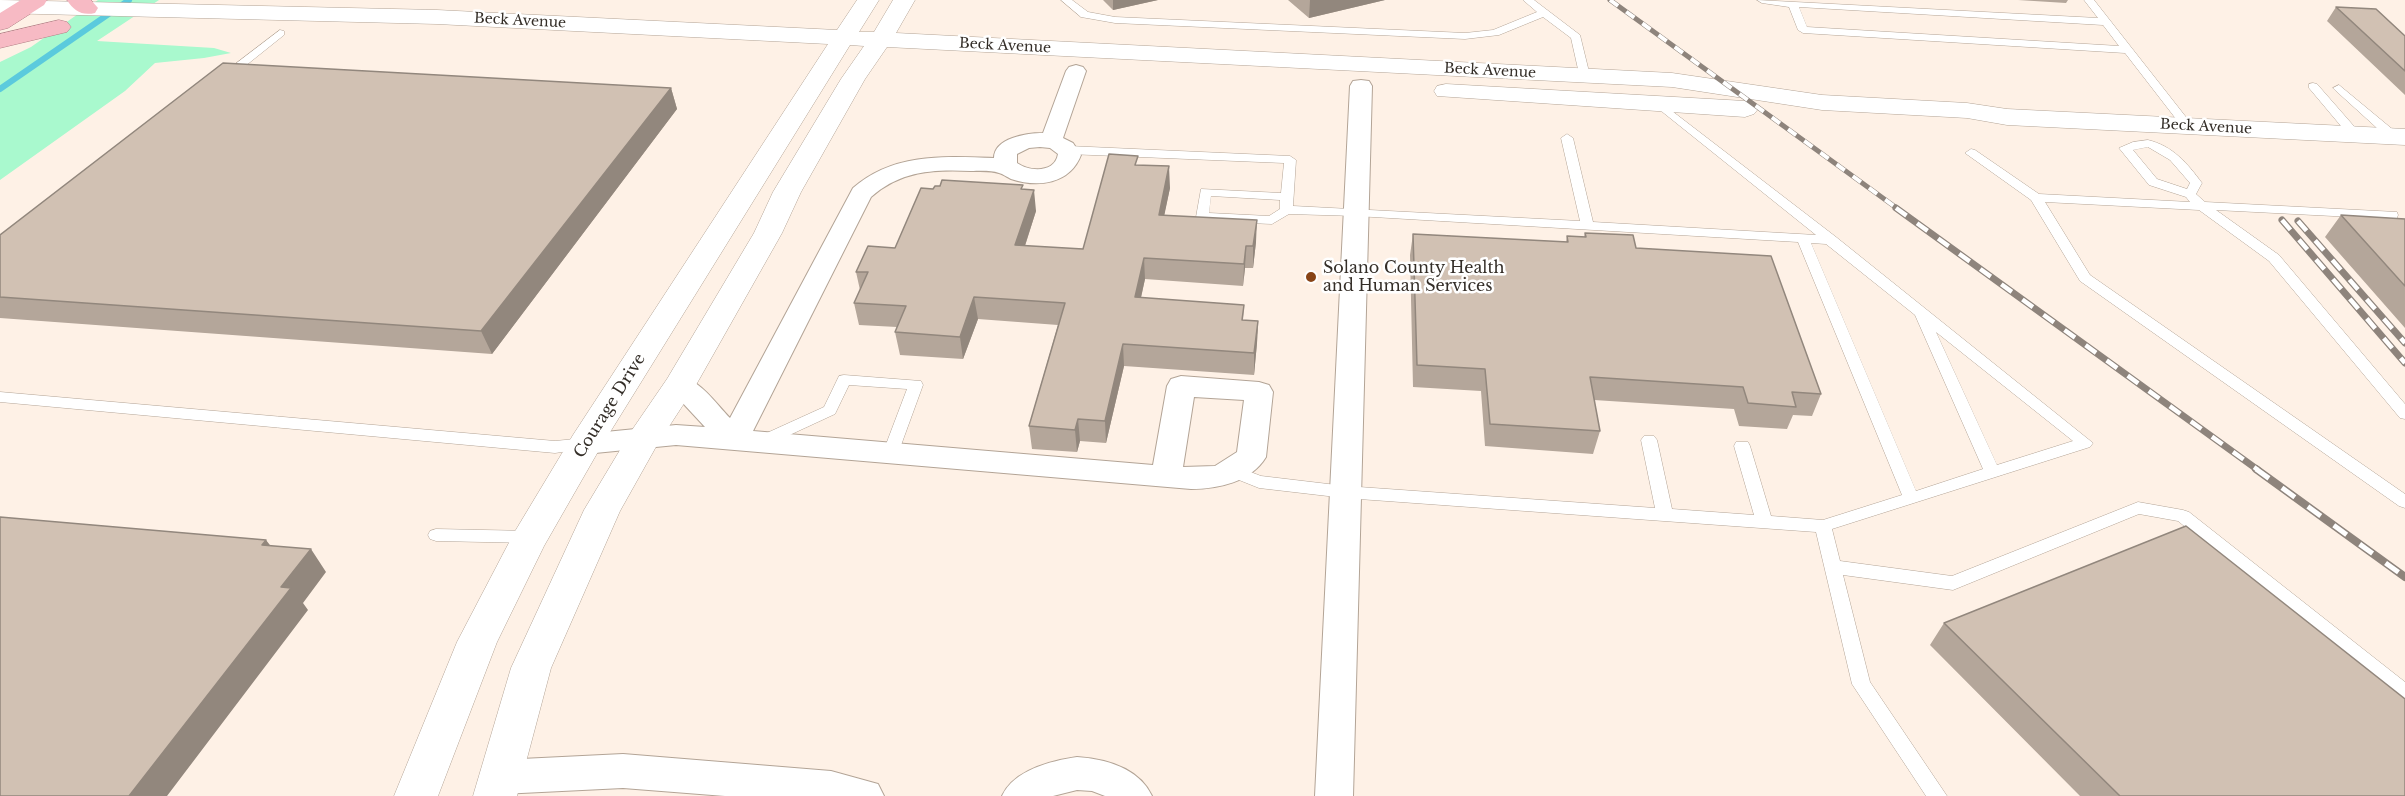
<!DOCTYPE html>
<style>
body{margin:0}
canvas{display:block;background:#fef1e6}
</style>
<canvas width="2405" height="796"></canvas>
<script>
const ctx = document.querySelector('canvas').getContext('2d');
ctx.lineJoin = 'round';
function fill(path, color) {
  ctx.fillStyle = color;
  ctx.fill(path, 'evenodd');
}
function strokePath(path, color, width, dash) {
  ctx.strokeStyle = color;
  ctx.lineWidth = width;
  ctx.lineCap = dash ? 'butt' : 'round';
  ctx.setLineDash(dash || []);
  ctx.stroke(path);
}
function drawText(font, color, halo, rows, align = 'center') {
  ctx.font = font + ' "Libre Baskerville",serif';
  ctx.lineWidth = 5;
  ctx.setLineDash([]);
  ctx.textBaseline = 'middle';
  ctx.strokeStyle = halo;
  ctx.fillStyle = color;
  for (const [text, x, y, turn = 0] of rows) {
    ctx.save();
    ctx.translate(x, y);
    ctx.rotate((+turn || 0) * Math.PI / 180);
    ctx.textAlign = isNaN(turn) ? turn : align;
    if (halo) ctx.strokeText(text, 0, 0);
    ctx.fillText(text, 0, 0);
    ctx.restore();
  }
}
const green = new Path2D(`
 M98,0H159L97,41L214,48L231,53L204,58L155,63L125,91L0,180V62L31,47Z`);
const stream = new Path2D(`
 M0,89L129,0`);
const service = new Path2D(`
 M1061,0H1072L1088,12L1115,17L1465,33L1493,30L1537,12L1523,0H1534L1580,35L1590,76L1588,78H1580L1571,38L1543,17L1499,35L1465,39L1115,23L1081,17Z
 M1757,0L2098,18L2084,0H2094L2193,126L2191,128H2183L2125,53L1803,33L1798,30L1789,7L1762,3ZM1799,7L2103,25L2119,46L1807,27Z
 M280,30L284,31V35L229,79H221V75Z
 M2313,83L2317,84L2359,132V138H2351L2309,88V84Z
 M2339,85L2397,133V139H2389L2335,90L2333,88Z
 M1659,101L1836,237L2093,443L2090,447L1832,529L1840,561L1952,576L2138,502L2183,510L2189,512L2405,682V701L2398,699L2178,521L2139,514L1953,590L1843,575L1870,682L1947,796H1926L1852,684L1816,532L1345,498L1259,488L1229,476L1227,472L1229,468L1235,466L1261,476L1345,486L1655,508L1641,440L1644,436H1654L1657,440L1672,509L1754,515L1734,446L1736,442H1748L1750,446L1771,516L1823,520L1902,495L1798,242L1356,216L1289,214L1272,224L1202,221L1196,217L1201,189L1281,193L1284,163L1068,154L1062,150L1068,146L1290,156L1296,160L1293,206L1580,221L1561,138L1567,134L1573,138L1593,222L1816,235L1655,106L1653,104ZM1211,196L1280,200V209L1269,216L1209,213ZM1811,243L1826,244L1915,315L1983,469L1916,491ZM1936,332L2073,441L1997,465Z
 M2148,140C2173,146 2187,163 2202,183L2196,194L2205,202L2397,212L2398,215L2397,218L2392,219L2216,210L2279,255L2405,404V419L2400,418L2269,261L2199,210L2045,202L2090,275L2405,494V508L2399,506L2080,281L2031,200L1965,153L1971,149L1975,150L2039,194L2190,202L2186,197L2149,185L2119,148L2133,142ZM2148,147L2170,160L2190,183L2187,189L2157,179L2133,150Z
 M844,375L921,381L923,385L896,459H884L882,455L907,389L849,385L835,414L768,445H758L755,441L758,437L824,407L839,376Z
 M0,392L555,441L585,438L591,440L593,444L591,448L555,453L0,402Z
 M436,529L531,531L537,533L539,537L537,541L531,543L436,541L430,539L428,535L430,531Z`);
const minor = new Path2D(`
 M1076,65L1083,67L1086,71L1063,138L1073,143L1081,155C1070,184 1038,188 1011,179C1007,177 1003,174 999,173C991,170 979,171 971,171C933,169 900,171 871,197L753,431L1153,465L1167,386L1171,379L1181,376L1259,382L1269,385L1273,392L1266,457C1251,482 1218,489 1191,489L676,445L585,454L575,451L570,444L575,437L585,434L676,425L705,427L666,385L670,378C695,371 714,402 730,418L853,188C893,153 943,156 994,158C994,138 1027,133 1043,133L1066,71L1069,67ZM1040,147L1050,148L1058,154C1055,173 1030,172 1017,163V154L1029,148ZM1194,397L1244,400L1237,452L1215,466L1183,467Z
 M1361,80L1369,81L1372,86L1353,796H1315L1350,86L1353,81Z
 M623,754L831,771L878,784L884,796H725L623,788L501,794L488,789L482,777L488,765L501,760Z
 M1077,757C1106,759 1139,768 1152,796H1105L1092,791L1077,790L1053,796H1002C1014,770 1050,761 1077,757Z`);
const tertiary = new Path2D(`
 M0,0L437,10L837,30L857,0H879L859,32H874L893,0H915L896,33L1672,73L1822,95L1967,103L2007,109L2405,129V145L2007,125L1967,118L1822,110L1672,87L887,47L865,79L801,192L782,233L696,385L657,445L620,511L551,668L517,796H473L511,668L584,510L632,430L667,379L754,233L773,192L841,79L864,46L850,45L599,450L544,546L497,642L438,796H394L457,642L514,533L573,435L828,44L437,24L0,13Z
 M1446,84L1745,101L1754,104L1758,109L1754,114L1745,117L1437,96L1434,91L1437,86Z`);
const trunk = new Path2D(`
 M21,0H47L44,5L8,28L0,30V13Z
 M67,0H91L98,8L95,13C82,16 74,11 67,0Z
 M59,20L67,22L71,27L67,32L0,48V34Z`);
const railFar2 = new Path2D(`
 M1610,0L1898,209`);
const railFar1 = new Path2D(`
 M1896,208L2258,470
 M2282,220L2405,363
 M2298,221L2405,343`);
const rail = new Path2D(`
 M2256,469L2405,577`);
const wall = new Path2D(`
 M1103,0H1158L1113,10Z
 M1288,0H1385L1309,18Z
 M2018,0H2068L2066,3Z
 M2336,7L2405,36V95L2327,21Z
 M671,88L677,109L492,354L0,318V235Z
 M1138,165L1170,188L1164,215L1256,242L1253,268H1245L1243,286L1145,279L1141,298L1244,305L1243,320L1258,321L1257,343L1254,375L1124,366L1106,443L1080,441L1077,452L1032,449L1029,426L1058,325L978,319L963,359L900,355L895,332L897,327L859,325L854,303L860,290L856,272L895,248L933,189H1023L1036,211L1025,246L1083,249Z
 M2341,215L2405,219V328L2325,237Z
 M1585,233L1636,248L1821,394L1812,416L1793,415L1787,429L1739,426L1734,409L1594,400L1600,431L1593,454L1485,446L1481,391L1413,387L1410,255L1413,234L1566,242L1567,236L1584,237Z
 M1944,623L2405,796H2080L1930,645Z`);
const shadedWall = new Path2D(`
 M1113,0H1158L1113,10Z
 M1310,0H1385L1309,18Z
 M671,88L677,109L492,354L481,331Z
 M1169,166L1170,188L1160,236L1159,215Z
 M1034,190L1036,211L1018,267L1015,245Z
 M1257,220L1256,242L1253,268V246Z
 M1246,246L1245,268L1243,286L1244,264Z
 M1144,258L1145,279L1136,319L1135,297Z
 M974,297L978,319L963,359L960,337Z
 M1258,321L1257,343L1254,375V353Z
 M1123,344L1124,366L1106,443L1105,421Z
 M1078,419L1080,441L1077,452L1075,430Z
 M266,540L283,562L262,545Z
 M311,549L326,572L303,603L308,610L167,796H129L281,587Z`);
const building = new Path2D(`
 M2336,7L2376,9L2405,36V71Z
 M223,63L671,88L481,331L0,297V235Z
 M1109,154L1138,156L1135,165L1169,166L1159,215L1257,220L1253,246H1246L1244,264L1144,258L1135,297L1244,305L1242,320L1258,321L1254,353L1123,344L1105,421L1078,419L1075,430L1029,426L1065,303L974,297L960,337L895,332L906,306L854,303L868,272H856L868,246L895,248L921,188L933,189L935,186H940L942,180L1023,185L1021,189L1034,190L1015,245L1083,249Z
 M2341,215L2405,219V286Z
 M1585,233L1633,235L1636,248L1771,256L1821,394L1792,392L1796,407L1748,403L1743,387L1590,377L1600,431L1490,424L1485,369L1417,365L1413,234L1568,242L1567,236L1586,237Z
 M0,517L266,540L262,545L311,549L281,587L291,588L129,796H0Z
 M2186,526L2405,699V796H2120L1944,623Z`);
const markers = [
 [1311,277,6,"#884417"]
];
const farStreetnames = [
 ["Beck Avenue",520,21,3],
 ["Beck Avenue",1005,46,3],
 ["Beck Avenue",1490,71,3],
 ["Beck Avenue",2206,127,3]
];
const poiNames = [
 ["Solano County Health",1323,268],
 ["and Human Services",1323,286]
];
const streetNames = [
 ["Courage Drive",610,406,-58]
];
fill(green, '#a9f9ce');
strokePath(stream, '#5bcadd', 6);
strokePath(service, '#b3a496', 1);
strokePath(minor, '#b3a496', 2);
strokePath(tertiary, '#b3a496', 1);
strokePath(trunk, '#b17d84', 1);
fill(service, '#fff');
fill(minor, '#fff');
fill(tertiary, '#fff');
fill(trunk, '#f7bac4');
strokePath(railFar2, '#8e847c', 5);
strokePath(railFar1, '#8e847c', 7);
strokePath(rail, '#8e847c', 8);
strokePath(railFar2, '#fff', 4, [10]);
strokePath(railFar1, '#fff', 4.5, [13]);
strokePath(rail, '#fff', 5, [16]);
fill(wall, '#b4a69a');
fill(shadedWall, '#92877d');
fill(building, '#d1c1b3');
strokePath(building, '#92877d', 1.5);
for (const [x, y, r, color] of markers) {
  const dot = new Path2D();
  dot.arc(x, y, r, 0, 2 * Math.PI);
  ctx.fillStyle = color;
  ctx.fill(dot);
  strokePath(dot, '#fff', 2);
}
drawText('14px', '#342e28', '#fff', farStreetnames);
drawText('16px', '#342e28', '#fff', poiNames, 'left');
drawText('16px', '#342e28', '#fff', streetNames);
</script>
